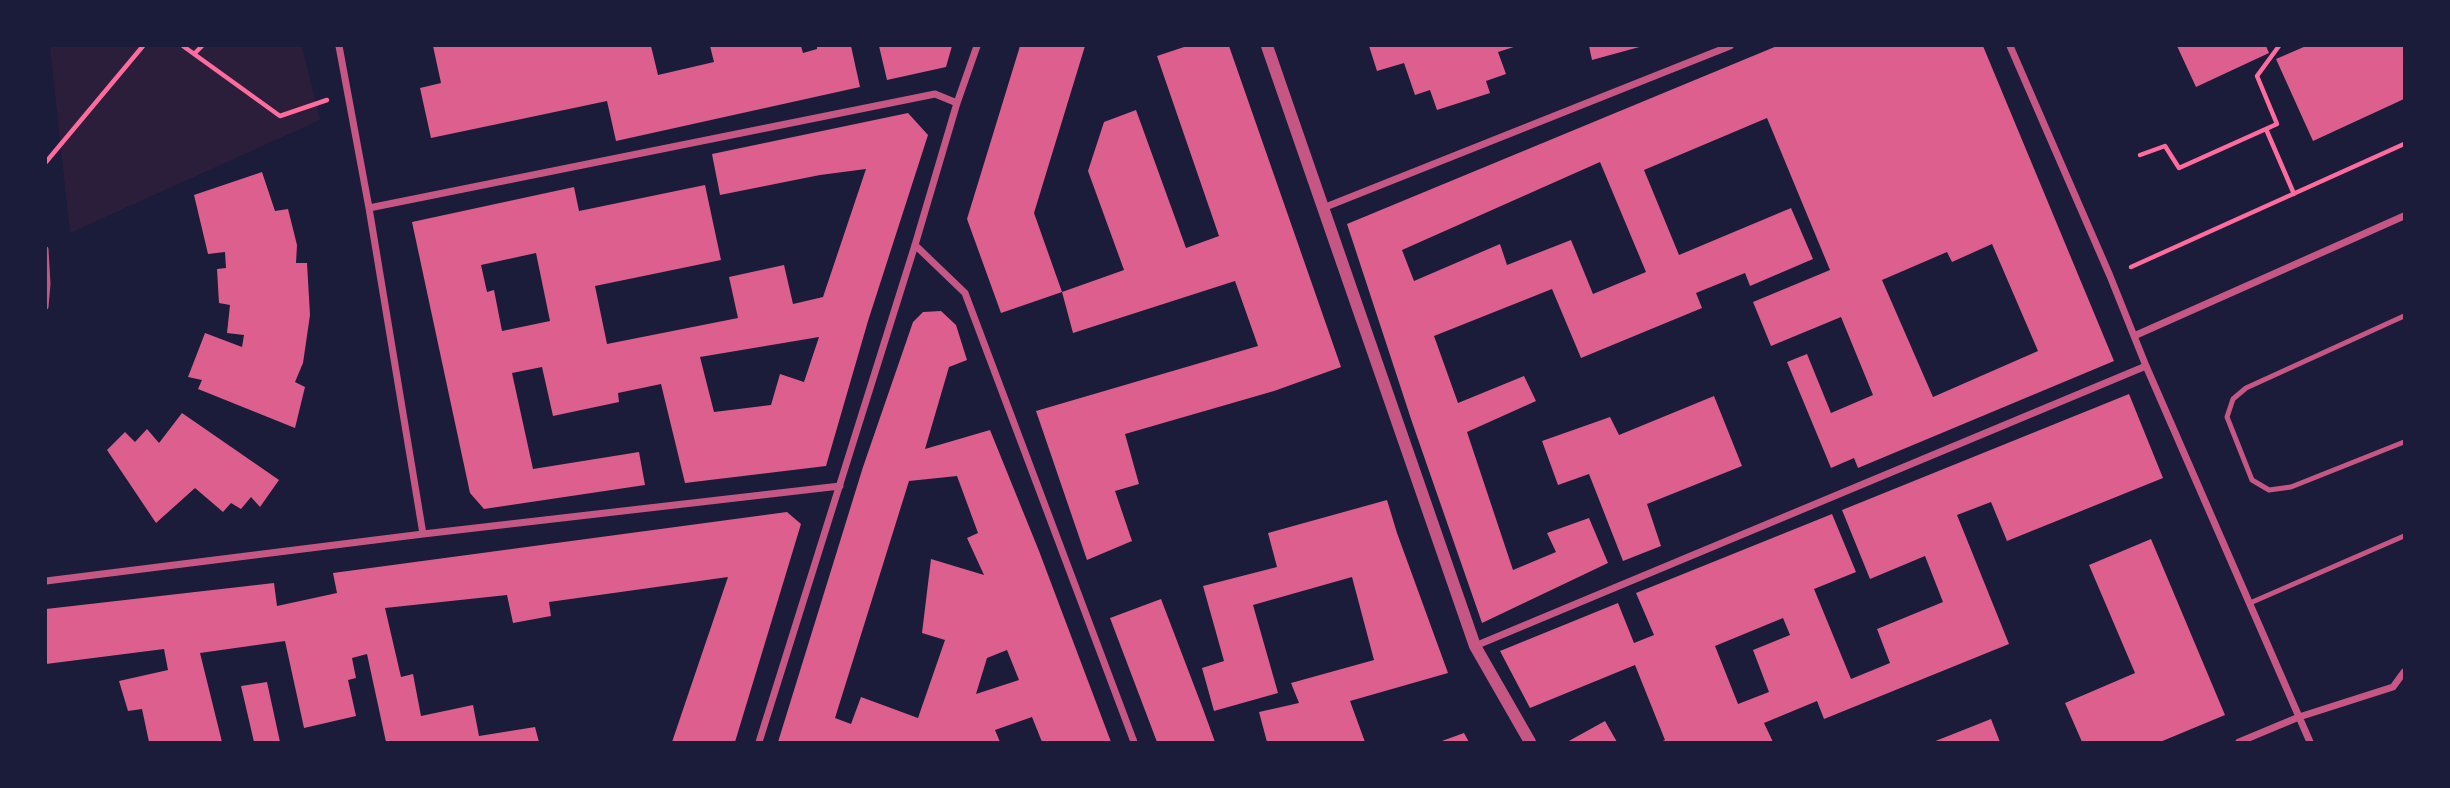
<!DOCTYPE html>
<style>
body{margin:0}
#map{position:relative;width:2450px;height:788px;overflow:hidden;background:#1b1b3a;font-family:"Public Sans",sans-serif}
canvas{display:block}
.frame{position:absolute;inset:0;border:47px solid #1b1b3a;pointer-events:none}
</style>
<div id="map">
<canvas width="2450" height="788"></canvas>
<div class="frame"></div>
</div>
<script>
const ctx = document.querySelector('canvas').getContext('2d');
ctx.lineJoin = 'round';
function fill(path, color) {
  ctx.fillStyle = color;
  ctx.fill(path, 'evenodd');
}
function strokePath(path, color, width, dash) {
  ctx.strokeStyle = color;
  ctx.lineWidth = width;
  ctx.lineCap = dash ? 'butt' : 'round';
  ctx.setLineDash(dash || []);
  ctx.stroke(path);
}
const green = new Path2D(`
 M50,46H302L320,120L70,233Z`);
const building = new Path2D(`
 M433,46H651L658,75L714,62L710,46H801L803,53L817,49V46H851L860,87L616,141L607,101L431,138L420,88L441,83Z
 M879,46H952L946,67L887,80Z
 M1020,46H1085L1034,213L1062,292L1001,313L967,219Z
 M1187,46H1229L1341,367L1274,391L1125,434L1139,484L1115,491L1132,541L1087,560L1036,411L1258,346L1235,281L1073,333L1062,292L1124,270L1088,171L1104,122L1136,110L1186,248L1219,236L1157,56Z
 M1369,46H1517L1498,52L1506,74L1486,81L1490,93L1437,110L1430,90L1415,95L1404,63L1377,71Z
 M1589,46H1643L1592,60Z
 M1777,46H1983L2114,361L1858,468L1854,458L1831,468L1787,362L1807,354L1831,413L1873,395L1841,317L1771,346L1753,302L1830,270L1767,118L1644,170L1679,255L1791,208L1813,259L1750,286L1745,273L1696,293L1702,308L1581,358L1552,289L1434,336L1458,403L1524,376L1536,401L1467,432L1513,570L1556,552L1547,533L1589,518L1608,563L1482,623L1412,422L1347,224ZM1600,162L1646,272L1593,294L1571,240L1507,265L1500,244L1414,281L1402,250ZM1992,244L2038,351L1933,397L1882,280L1947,252L1952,262Z
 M2177,46H2266L2269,53L2196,87Z
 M2306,46H2404V99L2313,141L2276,59Z
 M908,113L928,135L868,321L826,466L685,483L661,384L618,393L619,402L553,416L542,367L512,373L533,469L639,452L645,485L484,509L470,493L412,222L574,187L579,211L705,185L721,260L595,286L607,344L738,318L729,277L784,265L793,304L823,297L866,169L820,175L720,195L712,154ZM536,253L550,321L502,331L494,290L487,292L481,265ZM819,337L804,382L780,374L771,405L714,412L700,357Z
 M262,172L275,211L288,209L297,245L296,263H307L310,315L303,363L295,382L305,387L295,428L198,389L202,380L188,377L205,333L242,347L244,335L227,333L230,305L219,303L217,269L226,268L225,252L208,254L194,195Z
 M941,311L956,325L967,360L949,367L925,449L990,430L1039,551L1111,742H1042L1032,717L995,730L1000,742H778L863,467L913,322L923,312ZM957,476L978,533L967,538L984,575L931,559L922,633L945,640L918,718L861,697L851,724L835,718L909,481ZM1007,650L1019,680L976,694L987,658Z
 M2129,394L2163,478L2007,541L1991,502L1957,515L2009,644L1824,719L1817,701L1764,723L1773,742H1660L1665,740L1635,665L1530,708L1500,651L1618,603L1634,643L1654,635L1636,593L1832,514L1856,572L1814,589L1851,679L1890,663L1877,629L1943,602L1925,556L1870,579L1842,510ZM1783,618L1790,635L1753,650L1769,692L1738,704L1715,646Z
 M1714,396L1742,466L1647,504L1661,546L1623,561L1589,474L1558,485L1542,441L1610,417L1619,435Z
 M182,413L279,480L260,507L251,497L241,509L231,503L223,512L195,488L156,523L107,450L125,432L135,442L147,429L159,443Z
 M1387,500L1397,533L1448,673L1350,701L1365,742H1267L1259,712L1299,703L1291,683L1374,660L1352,577L1253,605L1278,693L1214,711L1202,668L1224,661L1203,586L1277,567L1268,533Z
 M787,512L801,524L735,742H672L728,577L549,602L551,616L513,623L507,595L385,608L401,677L413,674L421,716L473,705L479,736L535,727L539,742H386L367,654L352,658L356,678L348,680L356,716L304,728L285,641L200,653L222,742H149L142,709L128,711L119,681L168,670L164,649L46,664V609L274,583L277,606L337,593L333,573Z
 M2151,539L2225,715L2160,742H2082L2065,703L2135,673L2089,565Z
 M1161,599L1203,709L1215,742H1157L1110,618Z
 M267,682L280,742H254L241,686Z
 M1991,719L2000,742H1933Z
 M1605,721L1617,742H1567Z
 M1464,733L1469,742H1439Z`);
const path = new Path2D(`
 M183,46L280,116L327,100
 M194,54L202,46
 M2266,129L2294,194
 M2140,155L2165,146L2179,168L2277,124L2257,76L2279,46
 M46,162L143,46
 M2131,267L2404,144`);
const service = new Path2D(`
 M46,249L48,284L46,307
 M2404,316L2246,388L2233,399L2227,417L2252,480L2269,490L2291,487L2404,442
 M2250,603L2404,536`);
const minor = new Path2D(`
 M339,46L369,208L423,534
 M2010,46L2110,276L2146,366L2310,742
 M369,208L935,94L957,103
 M1323,208L1730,46
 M915,245L965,293L1134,742
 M2134,336L2404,216
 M46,581L423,534L840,486
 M1475,646L2146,366
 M759,742L915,245L957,103L977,46
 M2239,742L2299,717L2393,687L2404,672`);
const tertiary = new Path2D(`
 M1267,46L1475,646L1530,742`);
fill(green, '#2a1e3b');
fill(building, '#dd5f8e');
strokePath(path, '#ff6b9d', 4.5);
strokePath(service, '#c65784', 5);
strokePath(minor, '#c65784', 7);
strokePath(tertiary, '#c65784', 12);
</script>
